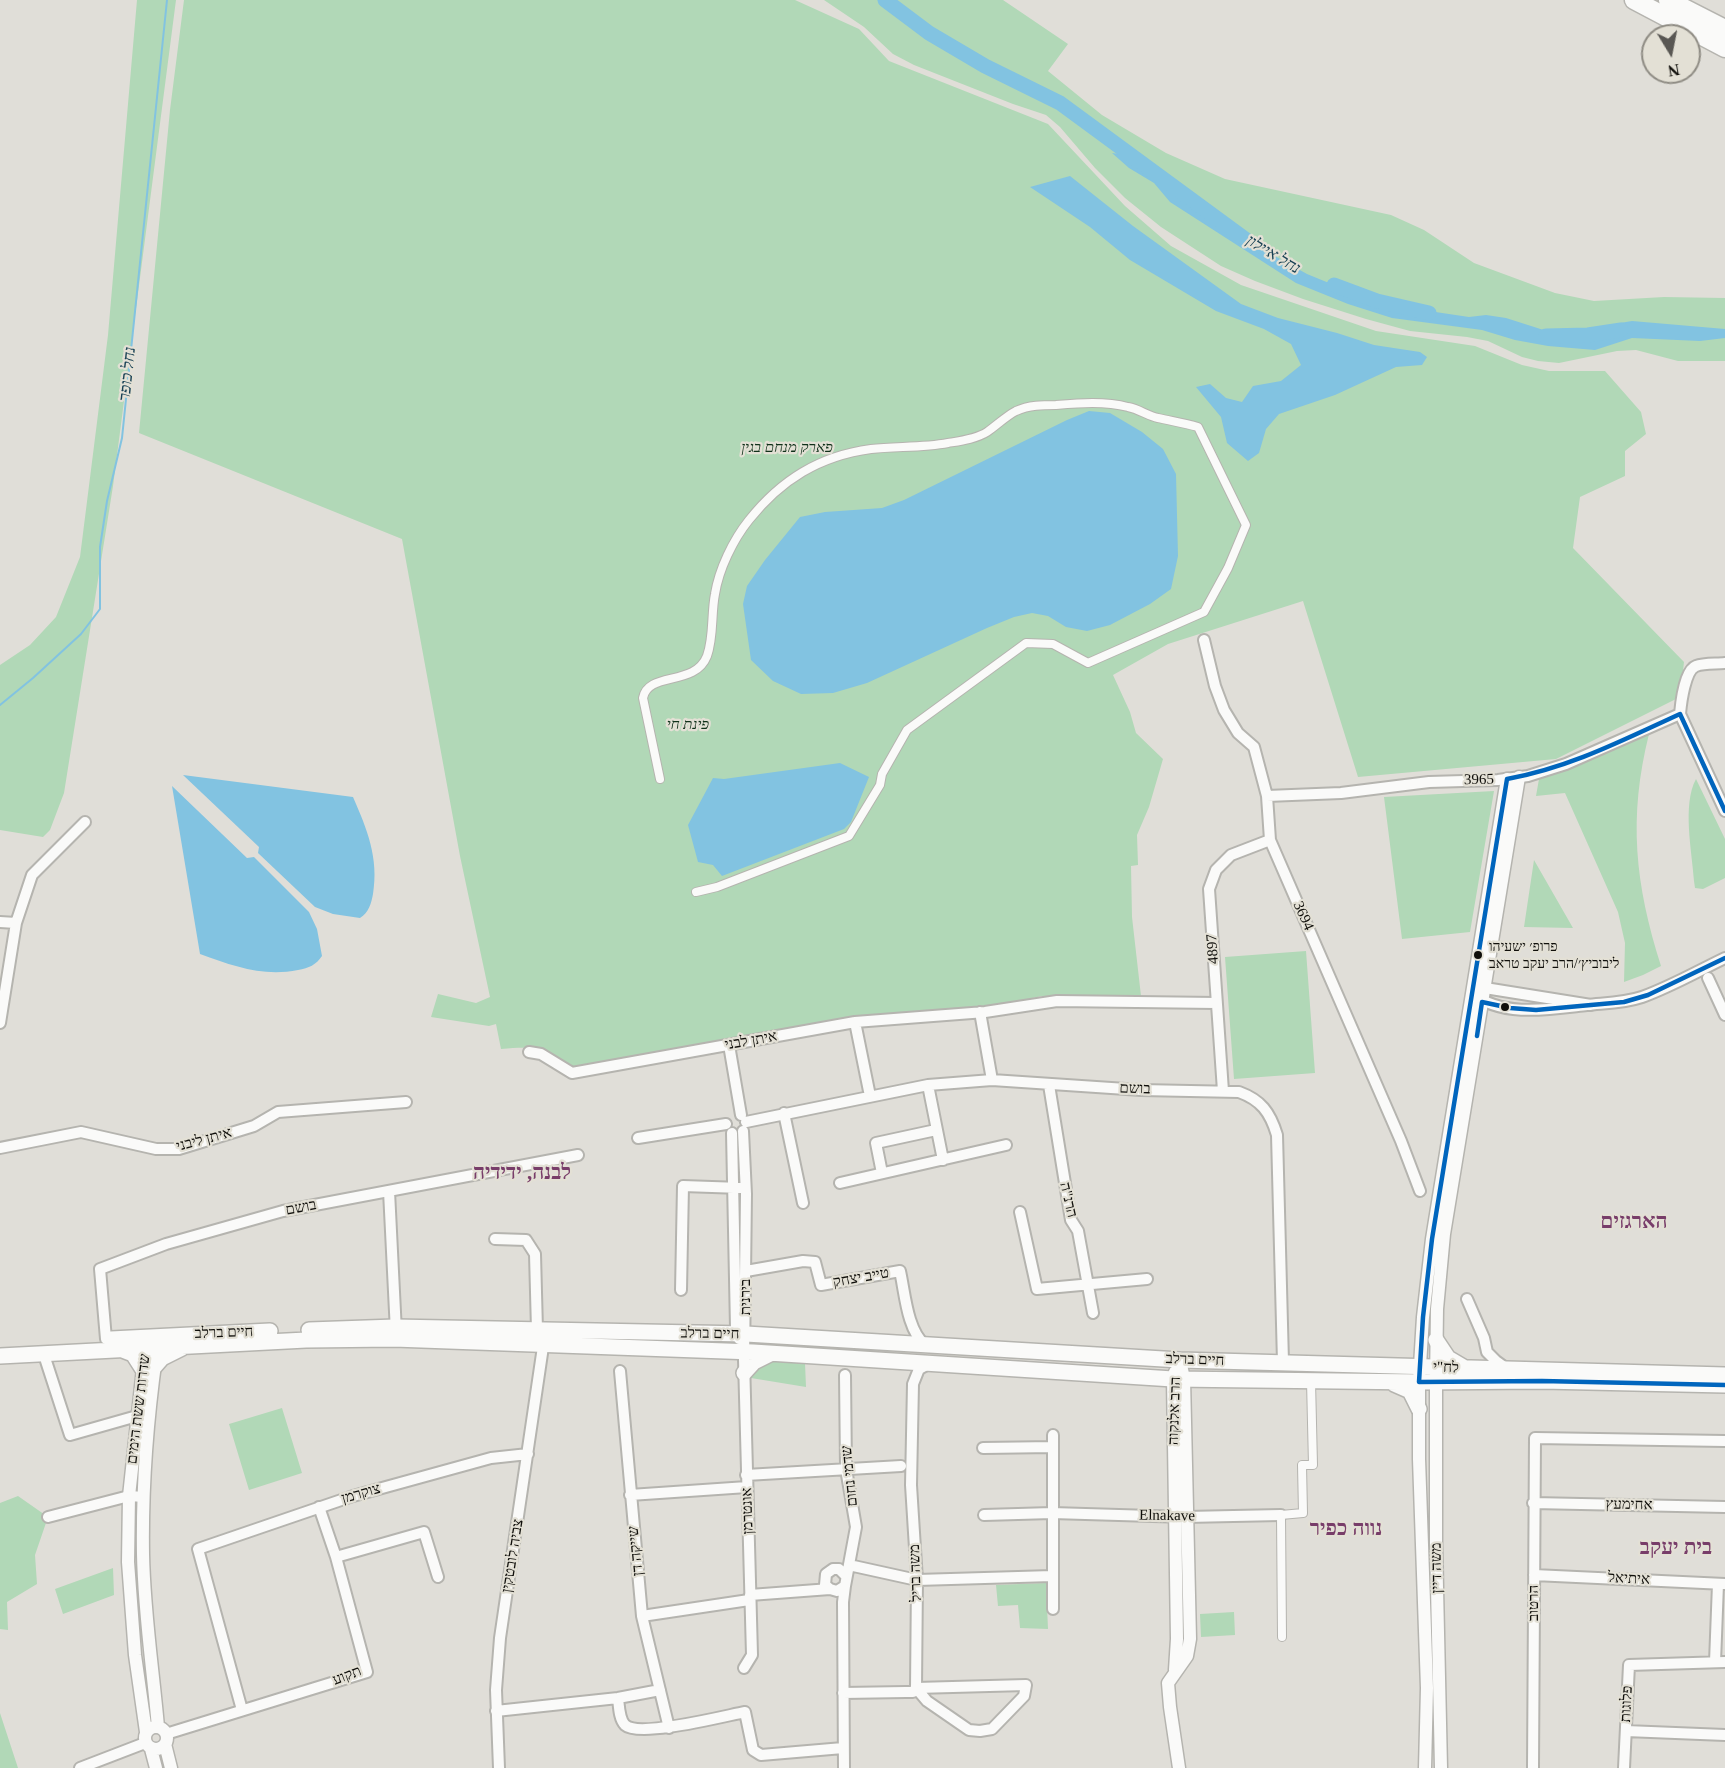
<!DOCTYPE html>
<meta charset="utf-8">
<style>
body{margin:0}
#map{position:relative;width:1725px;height:1768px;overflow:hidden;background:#e0ded8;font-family:"Times New Roman",serif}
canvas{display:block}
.north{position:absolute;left:1641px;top:24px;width:60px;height:60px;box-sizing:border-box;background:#e3e0d5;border:2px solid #8f8c84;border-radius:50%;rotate:170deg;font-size:16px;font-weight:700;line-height:24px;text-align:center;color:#100f0b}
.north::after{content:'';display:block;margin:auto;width:21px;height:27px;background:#595753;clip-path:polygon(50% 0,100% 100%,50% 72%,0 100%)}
</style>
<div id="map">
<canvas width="1725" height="1768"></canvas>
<div class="north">N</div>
</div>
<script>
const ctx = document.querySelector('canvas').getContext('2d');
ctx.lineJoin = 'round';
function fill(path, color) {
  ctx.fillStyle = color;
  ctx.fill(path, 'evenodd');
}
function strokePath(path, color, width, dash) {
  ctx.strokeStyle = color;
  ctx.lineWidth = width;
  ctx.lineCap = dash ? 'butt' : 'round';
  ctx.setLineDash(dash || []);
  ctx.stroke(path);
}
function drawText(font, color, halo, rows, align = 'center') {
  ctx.font = font + ' "Times New Roman","Noto Sans Hebrew",serif';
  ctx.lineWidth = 4.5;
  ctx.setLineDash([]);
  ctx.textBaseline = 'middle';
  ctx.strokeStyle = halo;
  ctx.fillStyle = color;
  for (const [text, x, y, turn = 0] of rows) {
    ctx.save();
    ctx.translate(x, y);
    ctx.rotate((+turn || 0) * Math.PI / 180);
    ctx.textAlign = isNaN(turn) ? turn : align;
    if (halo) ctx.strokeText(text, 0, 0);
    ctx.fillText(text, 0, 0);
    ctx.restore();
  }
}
const green = new Path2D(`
 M137,0H176L113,486L64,793L50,830L43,837L0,830V665L30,645L56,617L80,557L108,335Z
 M184,0H795L859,29L889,61L1048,124L1125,206L1171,246L1241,285L1376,331L1475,346L1522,365L1549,371H1605L1641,412L1646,434L1625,451V476L1580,497L1573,548L1684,662L1680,697L1556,759L1358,777L1303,601L1168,644L1113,675L1130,712L1136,733L1163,759L1149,807L1137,835L1138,865L1131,866L1132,917L1141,996H1042L980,1009L856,1019L572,1070C544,1047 537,1046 501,1049L496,1024L489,1026L431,1017L438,994L476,1003L490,997L460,856L402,539L139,433L170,110Z
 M824,0H1003L1068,44L1048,71L1102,115L1166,153L1225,179L1391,215L1424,230L1474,263L1555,293L1594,301L1664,297L1725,298V361H1678L1636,350L1617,351L1559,363L1538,361L1522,357L1488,341L1467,337L1410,331L1366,319L1303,299L1255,281L1221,266L1161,227L1125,198L1095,168L1060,127L1046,115L1013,104L914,65L893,54L864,27Z
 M1649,734C1628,818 1635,884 1661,966L1643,975L1624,982L1625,943L1618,912L1565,793L1536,796L1539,779Z
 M1696,779L1725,839V878L1703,889L1695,888L1694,881C1692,851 1682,805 1696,779Z
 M1494,791L1470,932L1402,939L1384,797Z
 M1534,860L1573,928L1524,927Z
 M1306,951L1315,1073L1234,1079L1225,957Z
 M775,1360L805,1363L806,1387L751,1378L755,1368Z
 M282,1408L302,1473L249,1490L229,1424Z
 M18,1496L48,1517L35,1555L37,1584L7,1602L8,1630L0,1629V1503Z
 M113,1568L114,1595L63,1614L55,1589Z
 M1046,1583L1048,1629L1020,1628L1018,1605L998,1606L996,1585Z
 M1234,1612L1235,1635L1201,1637L1200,1614Z
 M0,1713L18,1768H0Z`);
const water = new Path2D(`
 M1112,153L1127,155L1177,197L1273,255L1307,274L1385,306L1422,310L1469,317L1486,315L1506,318L1553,333L1584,340L1591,339L1620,323L1632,321L1725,329V338L1700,341L1632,338L1595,350L1548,346L1515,340L1482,330L1392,318L1348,304L1296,283L1170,202L1154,183L1129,168Z
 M1070,176L1133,226L1241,304L1278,318L1337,333L1374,345L1420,352L1427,357L1422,365L1396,367L1335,395L1279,414L1266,429L1259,453L1248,461L1227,443L1221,417L1196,387L1210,384L1226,398L1242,402L1253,386L1281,381L1301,365L1291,344L1264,329L1216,311L1130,260L1090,227L1030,187Z
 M1089,411L1110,413L1142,432L1163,449L1176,474L1178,556L1171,589L1150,604L1110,625L1087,631L1066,627L1048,616L1032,613L1014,617L987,628L867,683L833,693L801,694L773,681L751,660L743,604L747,586L765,560L800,517L825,512L882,508L904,500L1067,420Z
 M840,763L869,777L851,822L844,829L722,876L713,865L698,862L688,825L713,778L724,779Z
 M183,775L353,797C367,829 379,858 373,894C371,904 369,912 360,918L333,914L315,907L258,853L259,847Z
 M172,786L247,858L254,857L309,912L317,929L322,956C316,965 309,968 298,970C263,977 233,966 200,954Z`);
const stream = new Path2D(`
 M0,705L33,678L81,634L100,609V547L107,501L122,438L167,0`);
const river = new Path2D(`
 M885,0L929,33L985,66L1060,103L1256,247
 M1334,285L1377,301L1429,313
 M1546,336L1588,335L1621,330`);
const pedestrian = new Path2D(`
 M660,779L643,698C648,671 695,687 707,656C714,637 711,614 715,594C719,569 733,540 749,520C781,480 819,456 871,449C896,446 922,448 948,443C960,441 976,439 987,432C996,426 1006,416 1016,411C1029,405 1043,405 1056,405C1080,403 1105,401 1128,407C1139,409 1148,416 1158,418C1171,421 1184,423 1198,427L1246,525L1228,568L1204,612L1088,663L1053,644L1026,643L907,730L882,774L880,785L849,836L717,887L696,892
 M1282,1637L1281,1515L1303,1513L1302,1465H1313L1311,1381`);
const minor = new Path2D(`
 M1204,640L1215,686L1224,710L1238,733L1254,747L1267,796L1270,840L1401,1141L1420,1191
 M1725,663C1716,664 1704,663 1696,666C1685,670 1681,703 1680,714L1725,811
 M1267,796L1341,793L1429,782L1498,780L1528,776L1566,764L1680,714
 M0,922L16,923
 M1708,978L1725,1015
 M1591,1005L1485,988L1472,993C1502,1018 1551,1009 1587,1005C1606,1003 1624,1003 1642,997C1670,987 1698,971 1725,958
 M980,1012L992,1080
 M855,1022L870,1096
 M0,1023L16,923L32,875L85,822
 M729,1045L741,1115
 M529,1052L541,1054L572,1073L855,1022L985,1012L1057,1001L1216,1003
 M928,1085L943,1160
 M1049,1085L1071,1220L1078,1231L1093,1313
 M1223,1091L1209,889L1216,870L1231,855L1270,840
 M784,1113L803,1203
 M746,1122L928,1085L992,1080L1141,1090L1239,1092C1261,1100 1270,1112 1277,1135L1283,1362
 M743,1131L746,1194L744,1360L752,1655L744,1668
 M732,1133L736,1328L739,1339
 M638,1138L726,1124
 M0,1148L81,1132L156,1149H179L254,1126L278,1112L406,1102
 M882,1173L876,1143L936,1130
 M840,1183L1006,1145
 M389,1191L396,1332
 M1020,1212L1037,1289L1147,1279
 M495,1239L526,1240L535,1254L537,1330L539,1336
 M746,1271L803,1261L815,1262L821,1285L900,1271C905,1293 907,1330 925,1345
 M681,1290L683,1186L741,1188
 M1467,1299L1484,1338L1487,1352L1496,1361L1507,1369
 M106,1339L100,1269L166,1244L283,1211L578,1155
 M46,1361L70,1435L137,1416
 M620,1371L642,1616L669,1728
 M845,1375L846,1469L856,1527L845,1586L837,1591L830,1589L825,1585L826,1574L833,1569H839L846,1576
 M983,1448L1053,1447
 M746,1475L901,1466
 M630,1495L747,1487
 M1533,1503L1725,1507
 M984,1515L1052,1513L1186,1517L1281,1515
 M48,1517L129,1496L144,1497
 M336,1557L424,1532L438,1577
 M849,1565L917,1580L1052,1576
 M1534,1575L1725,1584
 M750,1595L830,1589
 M1053,1609V1435
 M642,1616L749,1600
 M1715,1662L1718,1584
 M1026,1685L1024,1696L992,1729L980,1731L969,1730L927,1701L916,1688Z
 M843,1693L906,1692H913L916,1688L917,1580L911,1485L913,1384L919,1369L930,1363
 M618,1698C619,1706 619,1719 625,1725C639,1738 724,1716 745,1712L753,1750L761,1755L843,1748
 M242,1710L198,1549L353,1496L491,1458L528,1454
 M496,1711L618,1698L660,1690
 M1626,1731L1725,1735
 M166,1734L367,1672L336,1557L319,1507
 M80,1768L145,1743
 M499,1768L496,1690L500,1638L544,1340
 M844,1768L843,1602L845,1586
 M1533,1768L1535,1438L1725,1441
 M1624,1768L1629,1665L1725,1662`);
const tertiary = new Path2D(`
 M156,1357C147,1422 142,1489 143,1554C144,1612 153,1670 158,1727
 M144,1359L129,1496L128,1562L135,1655L146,1732
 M1175,1372L1173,1379L1177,1639L1175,1670
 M145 1738a11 11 0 1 1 22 0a11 11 0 1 1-22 0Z
 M165,1744L171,1768
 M151,1749L156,1768
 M1179,1768L1170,1707L1168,1683L1187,1656L1190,1639L1184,1379L1180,1360
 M1425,1768L1427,1688L1419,1459V1382L1423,1317L1432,1239L1507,779
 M1441,1768L1436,1543V1383L1437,1309L1444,1234L1519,777`);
const primary = new Path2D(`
 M309,1330L395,1327L746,1334L1180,1360L1725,1375
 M111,1339L270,1331
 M1436,1340L1448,1358L1465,1368
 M120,1349L133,1354L142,1368
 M0,1356L306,1340L394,1339L753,1352L1173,1379L1419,1382L1542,1381L1725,1385
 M155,1366L162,1358L182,1348
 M744,1373L754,1362L770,1354
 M1394,1384L1410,1391L1419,1409`);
const motorway = new Path2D(`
 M1634,0L1725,48
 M1668,0L1725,29`);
const bus1 = new Path2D(`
 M1725,811L1680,714C1623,740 1569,768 1507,779L1432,1239L1423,1317L1419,1382L1542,1381L1725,1385
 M1477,1036L1482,1002L1510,1008L1536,1010L1624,1002L1648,995L1725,958`);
const markers = [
 [1478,955,5,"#100f0b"],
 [1505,1007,5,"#100f0b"]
];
const busNames = [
 ["פרופ׳ ישעיהו",1489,947],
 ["ליבוביץ׳/הרב יעקב טראב",1489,964]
];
const parkNames = [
 ["פארק מנחם בגין",787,448],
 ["פינת חי",688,725]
];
const streetNames = [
 ["3965",1479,780,-1],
 ["3694",1303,916,66],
 ["4897",1213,949,-94],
 ["איתן לבני",751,1041,-10],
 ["בושם",1135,1089,2],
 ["איתן ליבני",204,1140,-15],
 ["הרנ\"ה",1068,1200,77],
 ["בושם",301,1208,-11],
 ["טייב יצחק",861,1278,-10],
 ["בירנית",746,1297,-90],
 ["חיים ברלב",224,1333,-2],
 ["חיים ברלב",710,1334,1],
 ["חיים ברלב",1195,1360,2],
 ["לח\"י",1446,1368,2],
 ["שדרות ששת הימים",139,1409,-83],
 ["הרב אלנקוה",1175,1411,-88],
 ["שדמי נחום",850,1476,-96],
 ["צוקרמן",361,1494,-16],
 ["אחימעץ",1629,1505,1],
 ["אונטרמן",748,1511,-92],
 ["Elnakave",1167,1516,1],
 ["שייקה דן",636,1551,-96],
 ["צביה לובטקין",513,1556,-81],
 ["משה דיין",1437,1568,-91],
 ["משה בריל",916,1573,-92],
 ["איתיאל",1629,1579,3],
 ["הרטוב",1534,1603,-90],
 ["תקוע",347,1676,-21],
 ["פלוגות",1627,1704,-87]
];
const waterNames = [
 ["נחל איילון",1273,255,31],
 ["נחל כופר",128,374,-84]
];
const districtNames = [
 ["לבנה, ידידיה",522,1174],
 ["הארגזים",1634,1223],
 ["נווה כפיר",1346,1530],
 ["בית יעקב",1676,1549]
];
fill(green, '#b1d8b7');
fill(water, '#82c3e1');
strokePath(stream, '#82c3e1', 2);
strokePath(river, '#82c3e1', 15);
strokePath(pedestrian, '#b5b4af', 10);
strokePath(minor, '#b5b4af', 14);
strokePath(tertiary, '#b5b4af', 15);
strokePath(primary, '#b5b4af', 18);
strokePath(motorway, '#b5b4af', 21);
strokePath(pedestrian, '#fafaf9', 8);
strokePath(minor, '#fafaf9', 10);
strokePath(tertiary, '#fafaf9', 12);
strokePath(primary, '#fafaf9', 15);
strokePath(motorway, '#fafaf9', 18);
strokePath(bus1, '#0065bd', 4.5);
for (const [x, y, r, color] of markers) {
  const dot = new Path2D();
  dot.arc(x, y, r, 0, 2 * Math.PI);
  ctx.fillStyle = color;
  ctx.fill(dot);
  strokePath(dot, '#e3e0d5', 2);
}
drawText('14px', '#100f0b', '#e3e0d5', busNames, 'left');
drawText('italic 15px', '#10311a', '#e3e0d5', parkNames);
drawText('15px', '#100f0b', '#e3e0d5', streetNames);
drawText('italic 16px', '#184154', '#e3e0d5', waterNames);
drawText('bold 21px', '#783d69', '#e3e0d5', districtNames);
</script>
